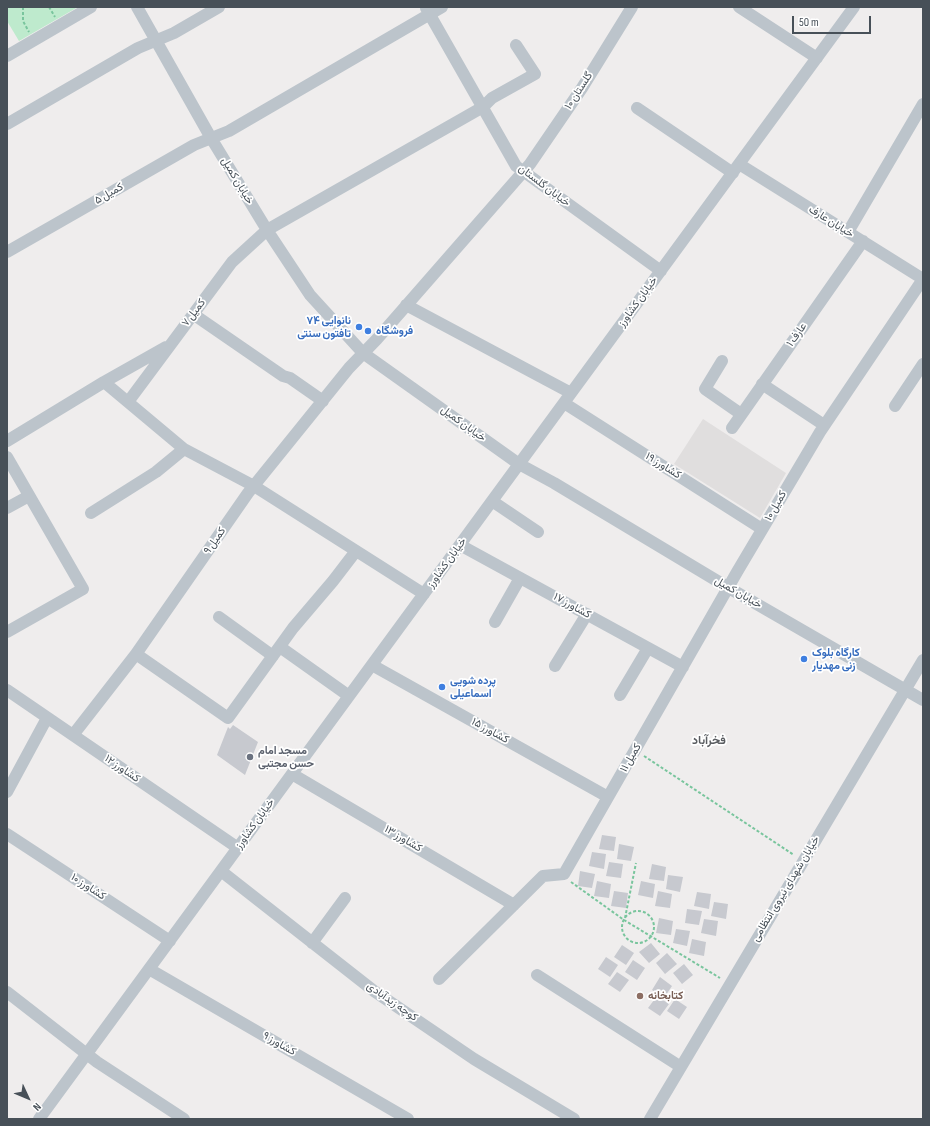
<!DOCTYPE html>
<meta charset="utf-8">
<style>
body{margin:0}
#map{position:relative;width:930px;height:1126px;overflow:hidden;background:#efeded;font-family:"Sofia Sans Condensed",sans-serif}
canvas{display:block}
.frame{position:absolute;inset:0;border:8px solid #475058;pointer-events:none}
.north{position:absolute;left:8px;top:1078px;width:40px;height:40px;-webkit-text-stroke:3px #fff;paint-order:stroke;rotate:134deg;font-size:11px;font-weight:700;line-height:16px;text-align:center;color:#475058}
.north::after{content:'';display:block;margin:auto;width:14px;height:18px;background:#475058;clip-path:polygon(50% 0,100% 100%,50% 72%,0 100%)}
.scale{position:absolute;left:792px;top:16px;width:79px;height:18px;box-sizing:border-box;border:2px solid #475058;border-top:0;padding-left:5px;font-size:12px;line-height:14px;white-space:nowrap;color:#475058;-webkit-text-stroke:3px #fff;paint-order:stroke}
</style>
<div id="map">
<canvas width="930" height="1126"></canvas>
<div class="frame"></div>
<div class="north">N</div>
<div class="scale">50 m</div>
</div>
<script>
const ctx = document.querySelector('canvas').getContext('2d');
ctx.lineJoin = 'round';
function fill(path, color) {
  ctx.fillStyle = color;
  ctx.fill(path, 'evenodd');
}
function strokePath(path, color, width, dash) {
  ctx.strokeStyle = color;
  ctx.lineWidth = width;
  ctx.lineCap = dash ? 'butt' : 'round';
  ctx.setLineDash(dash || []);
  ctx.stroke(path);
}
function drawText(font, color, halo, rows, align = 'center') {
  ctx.font = font + ' "Sofia Sans Condensed",Vazirmatn,sans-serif';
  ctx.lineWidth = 3.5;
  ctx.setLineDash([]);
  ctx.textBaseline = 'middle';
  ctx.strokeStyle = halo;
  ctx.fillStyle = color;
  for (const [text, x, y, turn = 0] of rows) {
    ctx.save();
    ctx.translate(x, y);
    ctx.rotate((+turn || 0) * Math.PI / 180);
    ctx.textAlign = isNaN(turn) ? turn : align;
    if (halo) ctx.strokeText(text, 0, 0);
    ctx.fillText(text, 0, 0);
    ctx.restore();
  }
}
const education = new Path2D(`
 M703,419L786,473L760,518L674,464Z`);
const green = new Path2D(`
 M7,7H78L19,41L7,21Z`);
const building = new Path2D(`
 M233,725L258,742L245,775L217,755L228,727L230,729Z
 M602,835L616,837L614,851L599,849Z
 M619,844L634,847L631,861L617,859Z
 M592,852L606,854L604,869L589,866Z
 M609,862L623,864L621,878L606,876Z
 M652,864L666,867L664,881L649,879Z
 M580,871L595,874L592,888L578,886Z
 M668,875L683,877L680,892L666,889Z
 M597,881L611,884L609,898L594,896Z
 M641,881L655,884L653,898L638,895Z
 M614,891L628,893L626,908L611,906Z
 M658,891L672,894L670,908L655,906Z
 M697,892L711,894L709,909L694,906Z
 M714,902L728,904L726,919L711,916Z
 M687,909L702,911L699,925L685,923Z
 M659,918L673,921L671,935L656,933Z
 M704,919L718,921L716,936L701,933Z
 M676,929L690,931L687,946L673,943Z
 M692,939L706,942L704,956L689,953Z
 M651,943L660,954L649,963L639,952Z
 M622,945L634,953L626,965L614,957Z
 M667,953L677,964L665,974L656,963Z
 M606,957L618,965L610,977L598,969Z
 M633,960L645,968L637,980L625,972Z
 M684,964L693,975L682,984L673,973Z
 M617,972L629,980L620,992L608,984Z
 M660,977L672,986L664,998L652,990Z
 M657,996L669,1004L660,1016L648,1008Z
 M675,999L687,1007L679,1019L667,1011Z`);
const path = new Path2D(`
 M23,7V21L29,32
 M49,7L55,17
 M644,756L794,855
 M571,882L624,920L720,978
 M622 927a16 16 0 1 1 32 0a16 16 0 1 1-32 0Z
 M625,918L636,863`);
const minor = new Path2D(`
 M137,7L211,138L267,230L310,295L363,353L519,464L554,483L729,588L923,700
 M739,7L817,58
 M426,8L516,166L661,271
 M7,56L91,7
 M637,108L733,173
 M7,124L138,48L174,33L219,7
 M739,164L923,279
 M848,232L923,104
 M7,252L194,145L229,131L442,7
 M406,305L571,393
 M193,314L283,376L290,378L323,401
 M722,361L705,389L741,414
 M104,382L184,449L254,486L424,594
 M762,384L824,425
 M128,402L232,262L267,230L483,107L492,98L535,74L516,45
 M564,403L762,529
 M895,406L923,364
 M732,428L863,241
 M7,441L104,382L166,347
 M7,457L83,589L7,632
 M492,501L538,532
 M7,508L29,496
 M91,513L156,472L184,449
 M460,545L683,667
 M219,617L273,656
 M495,622L520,578
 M280,647L349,696
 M136,654L228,718L293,628L333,581L356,551
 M372,665L608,797
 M555,666L587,614
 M7,690L238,848
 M620,695L648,648
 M73,735L136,654L248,493L349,368L377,339L530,164L582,88L632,7
 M292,774L514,905
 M7,792L47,718
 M7,834L170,941
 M221,871L374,991L474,1059L574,1119
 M312,943L345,898
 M149,969L408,1119
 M537,975L681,1067
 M439,979L543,876L564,874L737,572L820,432L923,279
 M7,992L97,1062L184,1119
 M39,1119L854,7
 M650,1119L923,660`);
const markers = [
 [359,327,4,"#3f7fe0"],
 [368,331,4,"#3f7fe0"],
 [804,659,4,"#3f7fe0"],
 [442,687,4,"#3f7fe0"],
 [250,757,4,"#6b7280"],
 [640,996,4,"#8d6e63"]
];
const streetNames = [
 ["گلستان ۱۰",579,91,-57],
 ["خیابان کمیل",237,181,59],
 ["خیابان گلستان",544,186,37],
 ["کمیل ۵",109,194,-30],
 ["خیابان عارف",831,222,32],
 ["خیابان کشاورز",638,302,-54],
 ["کمیل ۷",194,313,-53],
 ["عارف ۱",797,335,-55],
 ["خیابان کمیل",463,424,36],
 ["کشاورز ۱۹",663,466,32],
 ["کمیل ۱۰",776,506,-60],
 ["کمیل ۹",215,541,-55],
 ["خیابان کشاورز",447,563,-54],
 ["خیابان کمیل",738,593,30],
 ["کشاورز ۱۷",572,606,29],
 ["کشاورز ۱۵",490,731,29],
 ["کمیل ۱۱",631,758,-60],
 ["کشاورز ۱۲",122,769,34],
 ["خیابان کشاورز",255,824,-54],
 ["کشاورز ۱۳",403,839,31],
 ["کشاورز ۱۰",88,887,33],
 ["خیابان شهدای نیروی انتظامی",786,889,-59],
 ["کوچه زیدآبادی",392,1002,35],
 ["کشاورز ۹",279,1044,30]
];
const shopNames = [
 ["نانوایی ۷۴",351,321,"right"],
 ["تافتون سنتی",351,334,"right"],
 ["فروشگاه",376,331],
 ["کارگاه بلوک",812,653],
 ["زنی مهدیار",812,666],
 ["پرده شویی",450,681],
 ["اسماعیلی",450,694]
];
const worshipNames = [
 ["مسجد امام",258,751],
 ["حسن مجتبی",258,764]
];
const educationNames = [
 ["کتابخانه",648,996]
];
const neighbourhoodNames = [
 ["فخرآباد",709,741]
];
fill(education, '#e0dede');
fill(green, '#beeacd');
fill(building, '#c7c9cf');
strokePath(path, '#79c59d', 2, [3, 2]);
strokePath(minor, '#bcc4cb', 12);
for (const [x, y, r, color] of markers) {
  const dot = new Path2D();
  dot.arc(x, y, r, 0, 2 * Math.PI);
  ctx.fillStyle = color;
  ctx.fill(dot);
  strokePath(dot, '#fff', 1.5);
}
drawText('11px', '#475058', '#fff', streetNames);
drawText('bold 11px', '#366cbe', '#fff', shopNames, 'left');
drawText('bold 11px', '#5b616d', '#fff', worshipNames, 'left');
drawText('bold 11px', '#785e54', '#fff', educationNames, 'left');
drawText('bold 12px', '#5a5d61', '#fff', neighbourhoodNames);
</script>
